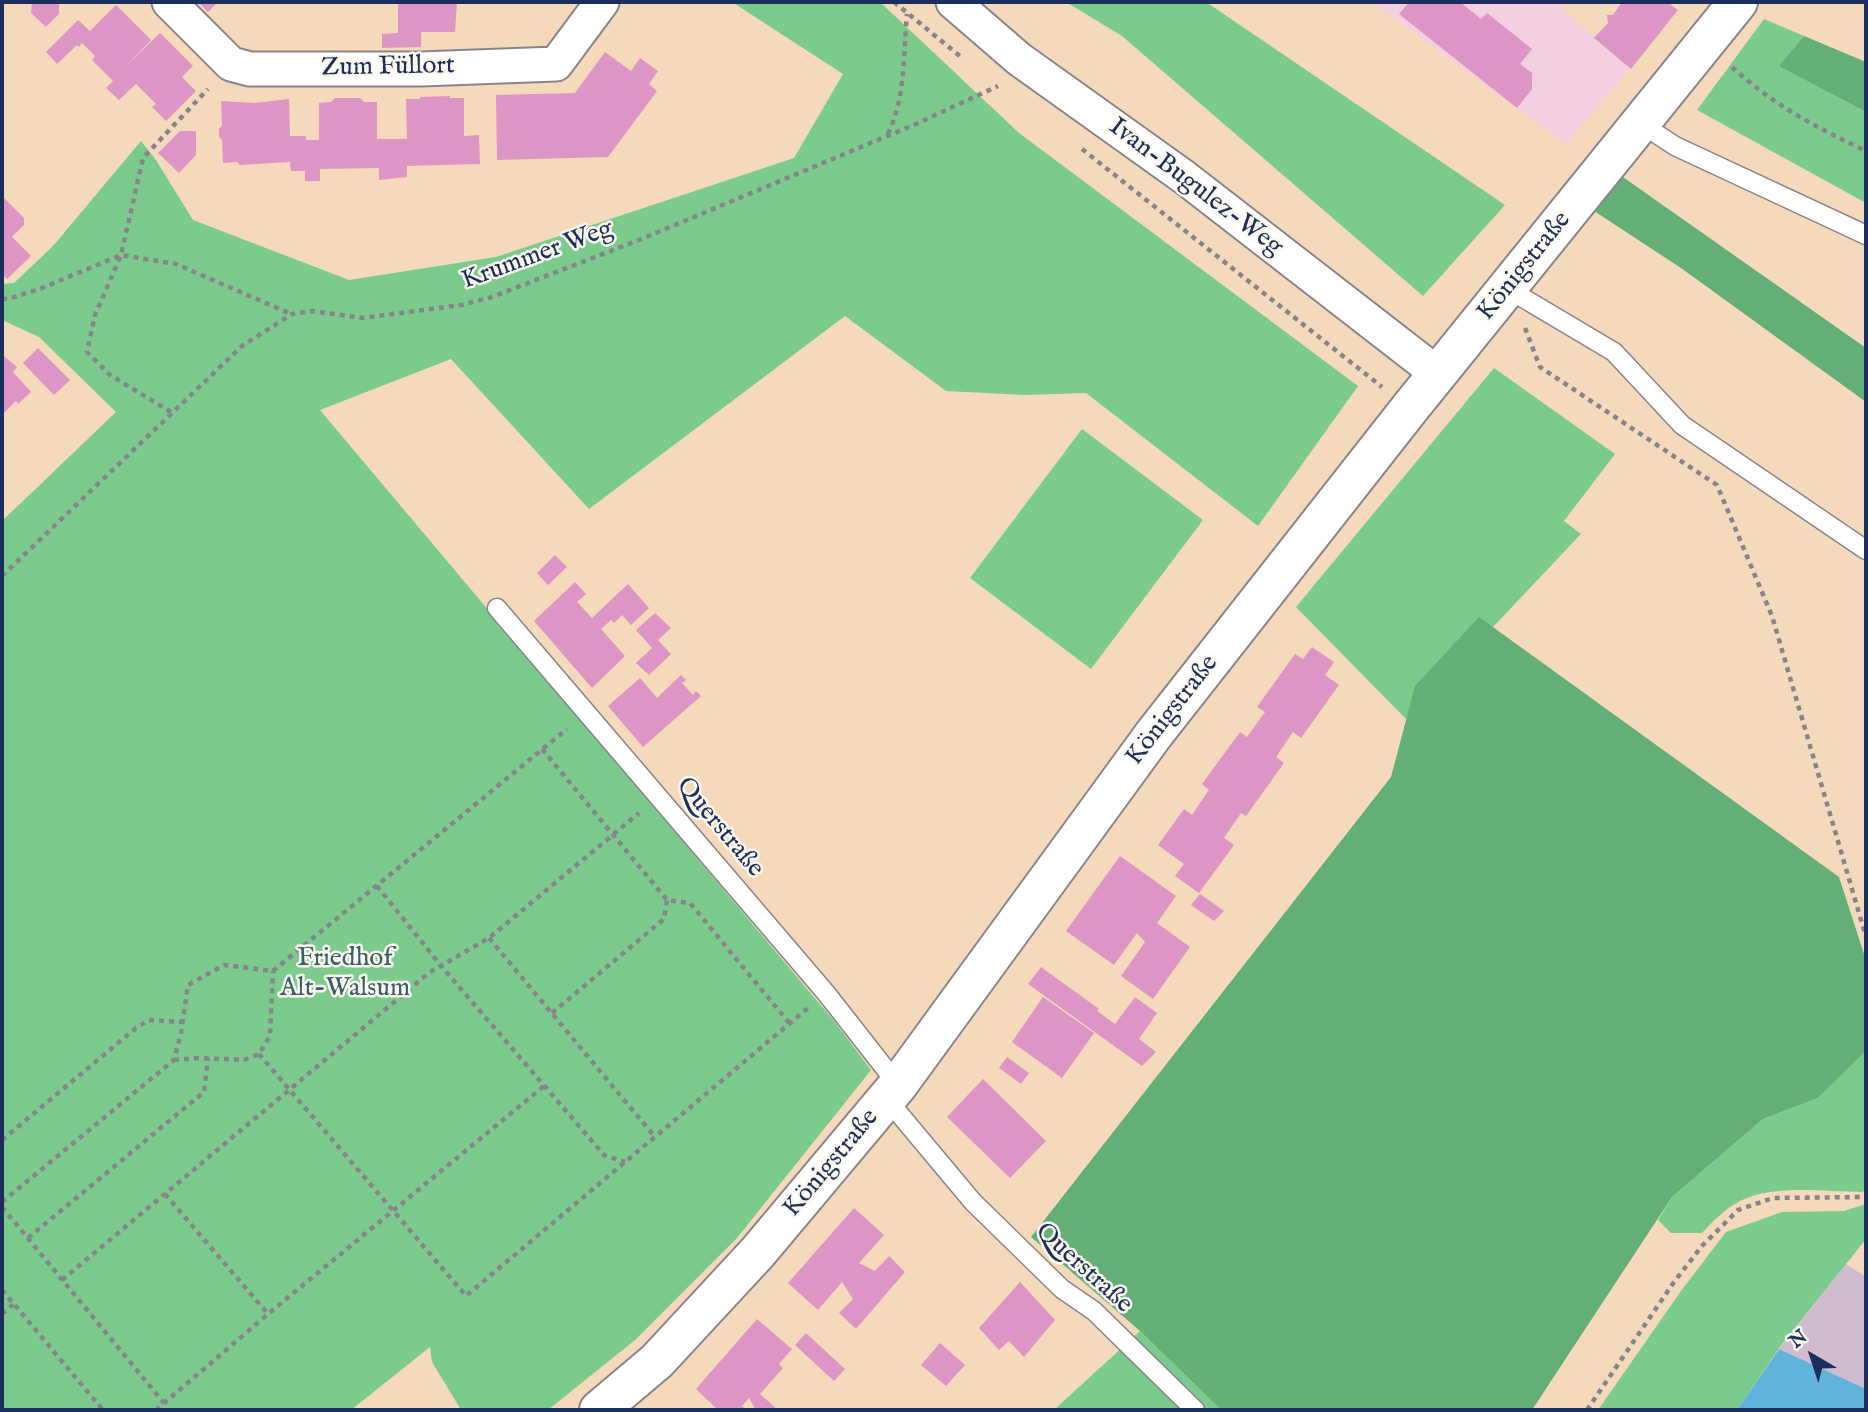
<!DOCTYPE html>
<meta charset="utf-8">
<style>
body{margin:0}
#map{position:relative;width:1868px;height:1412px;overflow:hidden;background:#f4d9bb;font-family:"IM FELL English",serif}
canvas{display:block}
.frame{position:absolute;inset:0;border:4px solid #1b2f5e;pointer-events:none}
.north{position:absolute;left:1777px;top:1321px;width:70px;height:70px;-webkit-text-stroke:5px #fbf7ec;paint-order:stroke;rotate:321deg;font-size:19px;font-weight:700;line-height:28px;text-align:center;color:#1b2f5e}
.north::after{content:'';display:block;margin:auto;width:24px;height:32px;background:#1b2f5e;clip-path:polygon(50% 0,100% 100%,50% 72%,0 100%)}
</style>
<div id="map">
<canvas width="1868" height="1412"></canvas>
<div class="frame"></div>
<div class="north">N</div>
</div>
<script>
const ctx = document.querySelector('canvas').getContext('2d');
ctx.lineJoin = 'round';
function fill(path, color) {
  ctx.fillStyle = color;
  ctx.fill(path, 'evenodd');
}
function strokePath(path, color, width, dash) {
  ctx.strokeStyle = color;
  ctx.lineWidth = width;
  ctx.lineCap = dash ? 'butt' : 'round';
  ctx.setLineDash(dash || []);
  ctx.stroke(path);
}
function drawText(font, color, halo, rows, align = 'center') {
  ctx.font = font + ' "IM FELL English",serif';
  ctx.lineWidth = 5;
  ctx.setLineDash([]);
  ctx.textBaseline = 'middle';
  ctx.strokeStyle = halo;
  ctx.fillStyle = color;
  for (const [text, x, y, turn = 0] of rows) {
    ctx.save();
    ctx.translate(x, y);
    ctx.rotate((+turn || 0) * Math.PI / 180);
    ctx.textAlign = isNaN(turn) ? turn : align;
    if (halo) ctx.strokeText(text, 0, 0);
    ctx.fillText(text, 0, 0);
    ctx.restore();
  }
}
const built = new Path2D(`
 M1372,2H1554L1630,68L1566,144Z`);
const industrial = new Path2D(`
 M1846,1264L1866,1277V1389L1779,1349Z`);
const green = new Path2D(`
 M732,2H880L1019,133L1358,386L1258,526L1086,393L1025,395L946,391L845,316L589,509L451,359L320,410L834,1021L871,1070L737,1238L635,1340L548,1410H461L432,1362L430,1347L351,1410H2V521L116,412L39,337L2,320V284L14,283L53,246L141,141L156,160L193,220L349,280L496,257L794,158L843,74Z
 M1066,2H1206L1505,205L1423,296L1122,36Z
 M1764,19L1804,36L1780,66L1866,112V203L1697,110Z
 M1494,368L1615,454L1564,521L1581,534L1406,719L1296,607Z
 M1082,429L1203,520L1091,669L970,578Z
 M1866,1051V1190L1862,1192C1825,1192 1774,1184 1740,1201C1726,1208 1713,1221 1702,1233H1671L1658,1220L1672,1197L1763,1119L1818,1098Z
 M1866,1204V1239L1779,1348L1737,1410H1598L1681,1291L1726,1232L1782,1212L1844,1211Z
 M1140,1331L1221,1410H1054Z`);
const forest = new Path2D(`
 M1804,36L1866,62V112L1779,66Z
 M1620,175L1866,348V402L1681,268L1591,209Z
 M1479,617L1839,877L1866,960V1051L1818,1098L1763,1119L1672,1197L1532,1410H1221L1140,1331L1031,1237L1391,777L1415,686Z`);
const water = new Path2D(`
 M1779,1349L1866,1389V1410H1737Z`);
const building = new Path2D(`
 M32,2H61L59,4V14L46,27L31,13Z
 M198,2H218L208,12Z
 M398,2H457L455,32H421V47L382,48V34L398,33Z
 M1409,2H1460L1481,19L1487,13L1532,49L1520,64L1532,73V89L1517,108L1399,14Z
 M1622,2H1667L1678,10L1631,69L1594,38L1608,23L1607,15H1613Z
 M116,5L151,40L125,67L160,33L193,66L182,77L196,91L166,121L152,107L156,104L136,84L119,100L106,88L113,81L92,60L95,56L82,43L79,47L77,45L57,64L46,52L78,20L90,31Z
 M605,52L631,71L640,58L658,71L649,84L657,91L608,157L497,160L496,95L575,93Z
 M450,96V98H464V136L479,135L480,164L407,166V177L379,180V168L320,169V181H305V171H291L290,162L240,165L237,162L223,163L222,140L219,137V129L222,126L221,101L255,103L289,99L290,136H306V140H319V103L331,102L335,98H360L364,102H377V139H407L406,99H420V97Z
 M180,131H196V155L179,173L158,153Z
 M2,196L24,218V225L12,237L31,256L7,279L2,274Z
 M38,348L70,380L54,395L23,363Z
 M4,356L17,367L13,372L31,392L18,404L16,401L2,415V358Z
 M555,555L567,567L548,585L537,573Z
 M575,582L586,594L577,602L592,618L628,584L649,608L631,625L622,615L614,623L611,620L601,629L625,656L592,688L534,621Z
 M655,613L671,628L658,640L671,654L649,675L636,663L652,648L636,630Z
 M1312,647L1334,662L1325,675L1339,685L1301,738L1293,732L1276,757L1284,763L1246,816L1241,813L1224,838L1234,845L1199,893L1175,876L1184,864L1158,845L1184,809L1192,815L1200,803L1209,790L1202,784L1240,732L1247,737L1265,712L1257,707L1295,654L1303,659Z
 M681,675L686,680L682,683L693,695L696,691L701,696L643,747L608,706L640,678L657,698Z
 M1120,856L1176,896L1157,923L1190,947L1153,999L1121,976L1145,942L1137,933L1114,965L1066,931Z
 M1200,894L1224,911L1214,921L1191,905Z
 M1041,967L1099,1009L1097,1011L1115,1024L1135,997L1157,1013L1139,1039L1156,1052L1142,1066L1028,984Z
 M1043,997L1094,1033L1062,1078L1012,1042Z
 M1007,1057L1029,1073L1021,1084L999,1068Z
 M983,1079L1046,1141L1010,1178L947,1117Z
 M854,1208L884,1235L859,1263L875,1271L889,1256L905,1272L856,1329L839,1313L853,1299L842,1282L818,1310L788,1283Z
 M1020,1282L1055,1320L1024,1357L1009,1341L999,1350L979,1328Z
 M757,1319L792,1349L779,1364L783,1368L760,1394L778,1410H756L749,1398L742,1406L747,1410H718L696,1389Z
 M806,1333L845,1369L834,1381L795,1345Z
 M940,1343L965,1365L946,1386L921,1365Z`);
const path = new Path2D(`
 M894,2L961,57
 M1732,67C1772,104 1817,128 1866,151
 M888,134C906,96 903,56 907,14
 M1082,149L1382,387
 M2,299H8L42,288L121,255L176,264L291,314
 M1525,328L1540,367L1717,485L1772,616L1866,937
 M171,412L110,375L87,352L95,315L121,255L143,158L208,89
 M2,576L242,346L292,314L312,311L363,318L461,305L492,297L639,240L916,124L998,86
 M542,749L667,900L690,903L790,1024
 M377,886L442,967L604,1155L625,1162
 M489,938L655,1137
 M552,1013L664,919L667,900
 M259,1054L466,1296L808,1008
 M174,1060L199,1058L244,1060L259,1054L270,1036L273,971
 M2,1140L136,1028L149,1020L183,1022
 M165,1194L268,1314
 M2,1202L174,1060L181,1033L188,985L224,965L273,971L567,729
 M2,1207L164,1403
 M28,1238L204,1092L208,1058
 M62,1280L430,972L489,938L639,813
 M2,1290L103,1410
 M2,1314L14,1304
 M156,1410L268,1314L544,1086
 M1587,1410L1674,1282L1702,1246L1738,1210L1773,1198L1866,1197`);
const service = new Path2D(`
 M1640,123L1675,146L1866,235
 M1508,289L1614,352L1682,425L1866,550
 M497,608L826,993L898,1085
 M886,1098L973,1202L1062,1289L1094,1311L1195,1410`);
const minor = new Path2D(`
 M169,2L231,64L250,69H421L556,64L602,2
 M953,2L1019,59L1184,177L1438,374`);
const tertiary = new Path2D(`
 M599,1410L657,1361L758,1252L898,1085L1154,734L1410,408L1738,2`);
const streetNames = [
 ["Zum Füllort",388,68,-1],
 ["Ivan-Bugulez-Weg",1195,188,37],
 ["Krummer Weg",538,256,-20],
 ["Königstraße",1525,267,-51],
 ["Königstraße",1173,711,-52],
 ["Querstraße",719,828,50],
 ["Königstraße",832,1164,-50],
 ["Querstraße",1083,1269,42]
];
const parkNames = [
 ["Friedhof",345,960],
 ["Alt-Walsum",345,990]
];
fill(built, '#f3cfe0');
fill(industrial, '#cfbdcf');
fill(green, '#7bcb8c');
fill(forest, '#64af78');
fill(water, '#61b3dc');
fill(building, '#dd95c5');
strokePath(service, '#88848c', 21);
strokePath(minor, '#88848c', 37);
strokePath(tertiary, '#88848c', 42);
strokePath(path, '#88848c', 4.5, [5, 5]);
strokePath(service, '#fff', 18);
strokePath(minor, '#fff', 33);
strokePath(tertiary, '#fff', 38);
drawText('26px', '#1b2f5e', '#fbf7ec', streetNames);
drawText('26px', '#385e6c', '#fbf7ec', parkNames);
</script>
